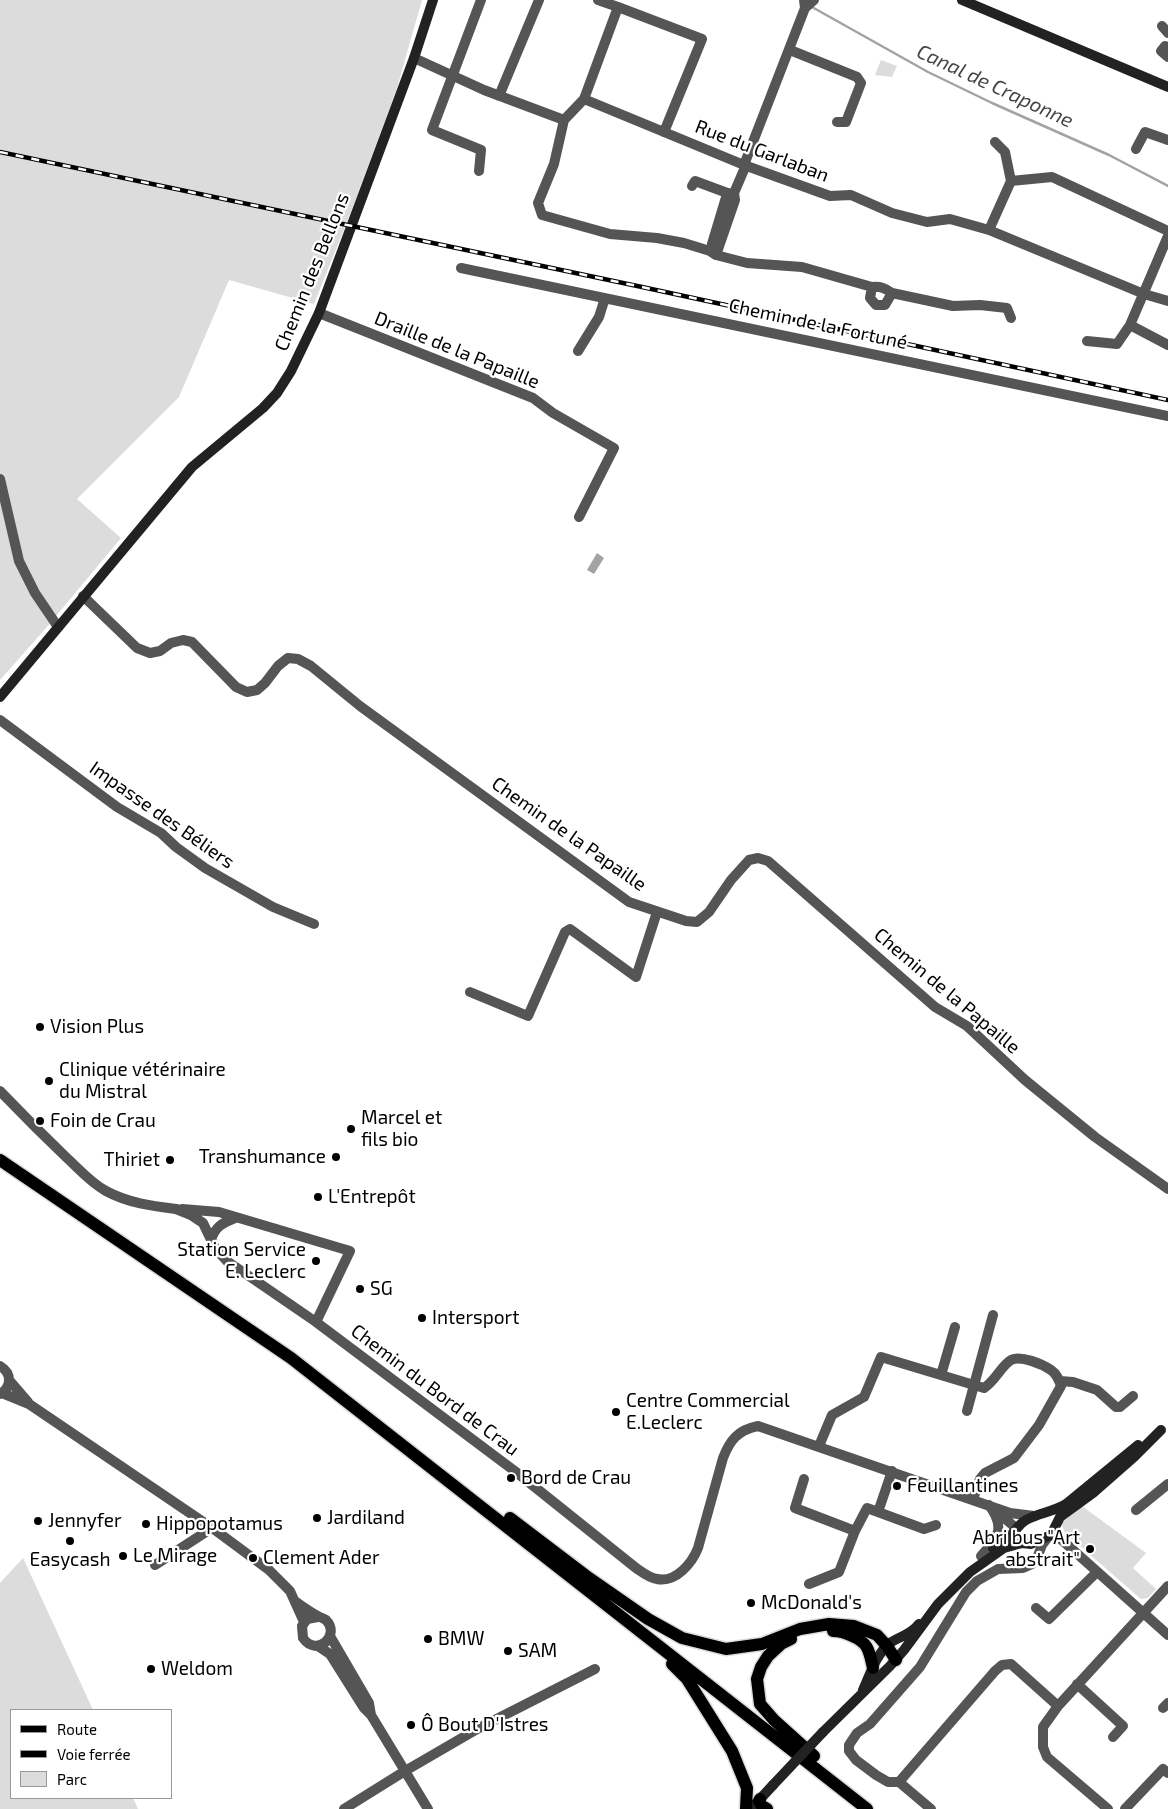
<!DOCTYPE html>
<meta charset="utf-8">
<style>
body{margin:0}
#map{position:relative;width:1168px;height:1809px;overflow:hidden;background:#fff;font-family:"Exo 2",sans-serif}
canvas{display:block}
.legend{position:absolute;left:10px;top:1709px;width:162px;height:90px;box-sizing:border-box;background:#fff;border:1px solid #999;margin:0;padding:6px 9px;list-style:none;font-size:15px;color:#000}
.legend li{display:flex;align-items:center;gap:10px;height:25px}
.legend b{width:25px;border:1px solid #999}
</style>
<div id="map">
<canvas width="1168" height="1809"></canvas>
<ul class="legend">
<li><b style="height:6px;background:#000"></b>Route</li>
<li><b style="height:6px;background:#000"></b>Voie ferrée</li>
<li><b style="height:14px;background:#dcdcdc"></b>Parc</li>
</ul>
</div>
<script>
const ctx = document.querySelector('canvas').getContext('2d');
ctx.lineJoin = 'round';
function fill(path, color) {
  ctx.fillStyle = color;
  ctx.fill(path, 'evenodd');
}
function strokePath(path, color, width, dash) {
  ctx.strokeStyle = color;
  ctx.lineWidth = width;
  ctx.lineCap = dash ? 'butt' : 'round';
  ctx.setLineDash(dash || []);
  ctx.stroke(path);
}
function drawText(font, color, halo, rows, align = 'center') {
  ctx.font = font + ' "Exo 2",sans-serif';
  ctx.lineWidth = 4.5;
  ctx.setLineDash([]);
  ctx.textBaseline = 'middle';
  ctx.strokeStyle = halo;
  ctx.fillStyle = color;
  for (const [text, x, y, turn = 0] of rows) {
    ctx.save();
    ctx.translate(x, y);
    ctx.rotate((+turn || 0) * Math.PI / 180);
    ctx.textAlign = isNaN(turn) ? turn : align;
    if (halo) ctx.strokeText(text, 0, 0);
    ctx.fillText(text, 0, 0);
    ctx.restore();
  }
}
const green = new Path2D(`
 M0,0H422L397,88L349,217L314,304L229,280L179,397L77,499L121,538L46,628L0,680Z
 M881,60L897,66L892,77L875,75Z
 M1082,1506L1146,1553L1133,1568L1156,1589L1148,1598L1141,1599L1065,1533L1061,1523Z
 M23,1558L93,1710H11V1798H133L138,1809H0V1583Z`);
const water = new Path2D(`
 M597,553L604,558L594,574L587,570Z`);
const stream = new Path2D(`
 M812,7L928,72L992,103L1109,155L1168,186`);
const minor = new Path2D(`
 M598,0L618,7
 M804,0L805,8L814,0
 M1162,26L1168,33
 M1168,47L1165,46L1161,51L1168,57
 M790,50L857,77L861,83L846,122H837
 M414,58L484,90L564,120L584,99L744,165L830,196L851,195L892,213L927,222L950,219L989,230L1144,294L1168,301
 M499,96L539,0
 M584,99L618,7L702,39L664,132
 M564,120L554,164L538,203L542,215L610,234L657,238L684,243L710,251L716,255L747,263L802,267L872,287C880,286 885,288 892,293L885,305H876L870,298L872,287
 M1136,149L1145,132L1168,140
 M744,165L805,8
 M479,171L481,150L432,130L481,0
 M1011,181L1052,177L1168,231
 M692,186L695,181L730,194
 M989,230L1011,181L1005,152L995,142
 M712,244L727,194L734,193
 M716,255L735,200L734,193L746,165
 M461,268L1168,416
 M892,293L953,306L980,305L1007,308L1011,318
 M319,313L533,398L553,413L614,448L579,517
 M1130,325L1168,345
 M1087,341L1117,344L1130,325L1168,236
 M578,351L599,317L605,298
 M0,479L19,561L35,593L58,627
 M83,596L137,648L150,653L160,651L171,643L183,640L192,642L236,687L247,692L257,690L265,683L278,666L288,658L298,659L311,666L360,706L629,902L686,921L697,922L709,912L731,880L749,860L758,858L768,861L935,1007L967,1026L1025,1080L1095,1137L1168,1189
 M0,720L117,807L161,833L176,847L205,868L273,907L314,924
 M470,992L528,1016L565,932L570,929L636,977L657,912
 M0,1091C22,1114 45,1137 68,1159C80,1170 91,1183 106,1191C128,1203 152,1206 176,1209
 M941,1375L955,1327
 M1060,1381L1073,1382L1097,1390L1116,1407H1120L1133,1396
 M967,1411L993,1315
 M819,1446L832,1415L864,1397L881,1357L984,1388C996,1380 1001,1366 1011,1360C1021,1355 1042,1364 1051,1370C1057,1374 1059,1380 1061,1386L1039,1425L1014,1458L985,1473L980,1479L973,1499
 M804,1479L795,1508L855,1531
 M1136,1510L1168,1484
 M878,1512L924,1529L936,1525
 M1051,1535L1058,1537L1064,1542L1168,1635
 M155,1565L212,1528
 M809,1584L839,1572L855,1531L867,1508L878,1512L892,1471
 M1036,1608L1049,1619L1097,1572
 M1077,1684L1123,1726L1113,1737
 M1163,1708L1168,1703
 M899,1782L995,1671L1002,1665L1011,1664L1058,1706
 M344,1809L405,1771L479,1728L595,1669
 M931,1809L899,1782H888L876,1775L856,1760L849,1751V1745L857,1733L870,1724L920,1667L966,1592L977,1581L998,1569L1023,1568L1032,1564L1037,1558L1042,1545L1048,1537
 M1108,1809L1047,1757L1043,1747V1727L1058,1706L1168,1586
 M1125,1809L1163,1769L1168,1773`);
const tertiary = new Path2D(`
 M176,1209L191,1215L203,1223L215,1248L227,1261L316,1322L516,1472L636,1568C642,1572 649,1578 657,1579C676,1583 692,1563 698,1548L723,1458C730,1440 738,1430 758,1426L1010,1513L1034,1516
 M182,1209L219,1212L350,1251L316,1322
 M211,1240C215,1227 222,1223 235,1218
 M0,1366C12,1373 12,1387 0,1394
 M9,1380L28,1402
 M2,1393L29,1404L215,1530L269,1570L290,1591L304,1622
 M997,1512L1016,1528
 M981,1556C998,1537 1006,1528 989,1505
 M296,1602C302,1606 309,1611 316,1615C319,1617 323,1618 326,1620C341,1635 317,1658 303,1638L302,1626L307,1619L318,1617
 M330,1636L369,1703L371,1715
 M318,1646L330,1654L364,1708L371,1715L428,1809`);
const secondary = new Path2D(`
 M962,0L1168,87
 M0,697L192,467L263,408L277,393L291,371L319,313L414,58L433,0
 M993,1548C1000,1544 1007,1539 1012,1534C1017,1529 1019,1524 1026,1520C1038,1513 1053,1512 1066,1504L1138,1445
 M863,1690C870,1675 876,1654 890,1643C900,1636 911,1635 919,1624
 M823,1732L890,1666L904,1650L938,1604L970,1572L1004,1548L1022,1543L1031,1544L1051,1535L1060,1517L1093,1493L1134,1457L1161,1430
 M751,1809L773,1785`);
const primary = new Path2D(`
 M0,1160L291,1358L867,1809
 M510,1518L589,1578L648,1619L682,1638L726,1649L762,1644L800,1629L829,1624L854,1626L877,1635L887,1646L896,1660
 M833,1631C839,1631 846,1633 852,1636C869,1643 869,1651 873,1668
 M791,1639L781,1644L768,1656L761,1667L757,1679L760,1704L774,1720L814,1756
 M672,1664L687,1679L732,1751L747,1788L746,1809
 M760,1799L759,1801L762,1806L767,1809`);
const rail = new Path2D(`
 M0,152L642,287L1168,400`);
const secondaryBridge = new Path2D(`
 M773,1785L823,1732`);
const markers = [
 [40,1027,5,"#000"],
 [49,1081,5,"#000"],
 [40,1121,5,"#000"],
 [351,1129,5,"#000"],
 [336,1157,5,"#000"],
 [170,1160,5,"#000"],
 [318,1197,5,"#000"],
 [316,1261,5,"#000"],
 [360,1289,5,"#000"],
 [422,1318,5,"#000"],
 [616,1412,5,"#000"],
 [511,1478,5,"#000"],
 [897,1486,5,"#000"],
 [317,1518,5,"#000"],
 [38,1521,5,"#000"],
 [146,1524,5,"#000"],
 [70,1541,5,"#000"],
 [1090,1549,5,"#000"],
 [123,1556,5,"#000"],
 [253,1558,5,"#000"],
 [751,1603,5,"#000"],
 [428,1639,5,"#000"],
 [508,1651,5,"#000"],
 [151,1669,5,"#000"],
 [411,1725,5,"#000"]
];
const streetNames = [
 ["Rue du Garlaban",762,151,21],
 ["Chemin des Bellons",312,272,-68],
 ["Chemin de la Fortuné",818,324,12],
 ["Draille de la Papaille",457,350,22],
 ["Impasse des Béliers",162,815,35],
 ["Chemin de la Papaille",569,834,35],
 ["Chemin de la Papaille",947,991,40],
 ["Chemin du Bord de Crau",435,1390,37]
];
const poiNames = [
 ["Vision Plus",50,1027],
 ["Clinique vétérinaire",59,1070],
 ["du Mistral",59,1092],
 ["Marcel et",361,1118],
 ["fils bio",361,1140],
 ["Foin de Crau",50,1121],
 ["Transhumance",326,1157,"right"],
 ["Thiriet",160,1160,"right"],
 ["L'Entrepôt",328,1197],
 ["Station Service",306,1250,"right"],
 ["E. Leclerc",306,1272,"right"],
 ["SG",370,1289],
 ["Intersport",432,1318],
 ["Centre Commercial",626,1401],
 ["E.Leclerc",626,1423],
 ["Bord de Crau",521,1478],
 ["Feuillantines",907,1486],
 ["Jardiland",327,1518],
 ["Jennyfer",48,1521],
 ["Hippopotamus",156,1524],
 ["Abri bus \"Art",1080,1538,"right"],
 ["abstrait\"",1080,1560,"right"],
 ["Le Mirage",133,1556],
 ["Clement Ader",263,1558],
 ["Easycash",70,1560,"center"],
 ["McDonald's",761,1603],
 ["BMW",438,1639],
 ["SAM",518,1651],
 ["Weldom",161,1669],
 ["Ô Bout D'Istres",421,1725]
];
const waterNames = [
 ["Canal de Craponne",995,86,25]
];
fill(green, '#dcdcdc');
fill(water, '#a3a3a3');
strokePath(stream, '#a3a3a3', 2.5);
strokePath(primary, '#dbdbdb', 15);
strokePath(minor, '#555', 10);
strokePath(tertiary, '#555', 10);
strokePath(secondary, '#222', 10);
strokePath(primary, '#000', 12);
strokePath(rail, '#000', 4.5);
strokePath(rail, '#fff', 2.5, [8]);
strokePath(secondaryBridge, '#222', 10);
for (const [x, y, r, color] of markers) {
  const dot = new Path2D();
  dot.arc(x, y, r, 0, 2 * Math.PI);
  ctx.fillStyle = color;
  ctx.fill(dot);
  strokePath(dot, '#fff', 2);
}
drawText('19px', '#000', '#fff', streetNames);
drawText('19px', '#000', '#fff', poiNames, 'left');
drawText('italic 20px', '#444', '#fff', waterNames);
</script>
